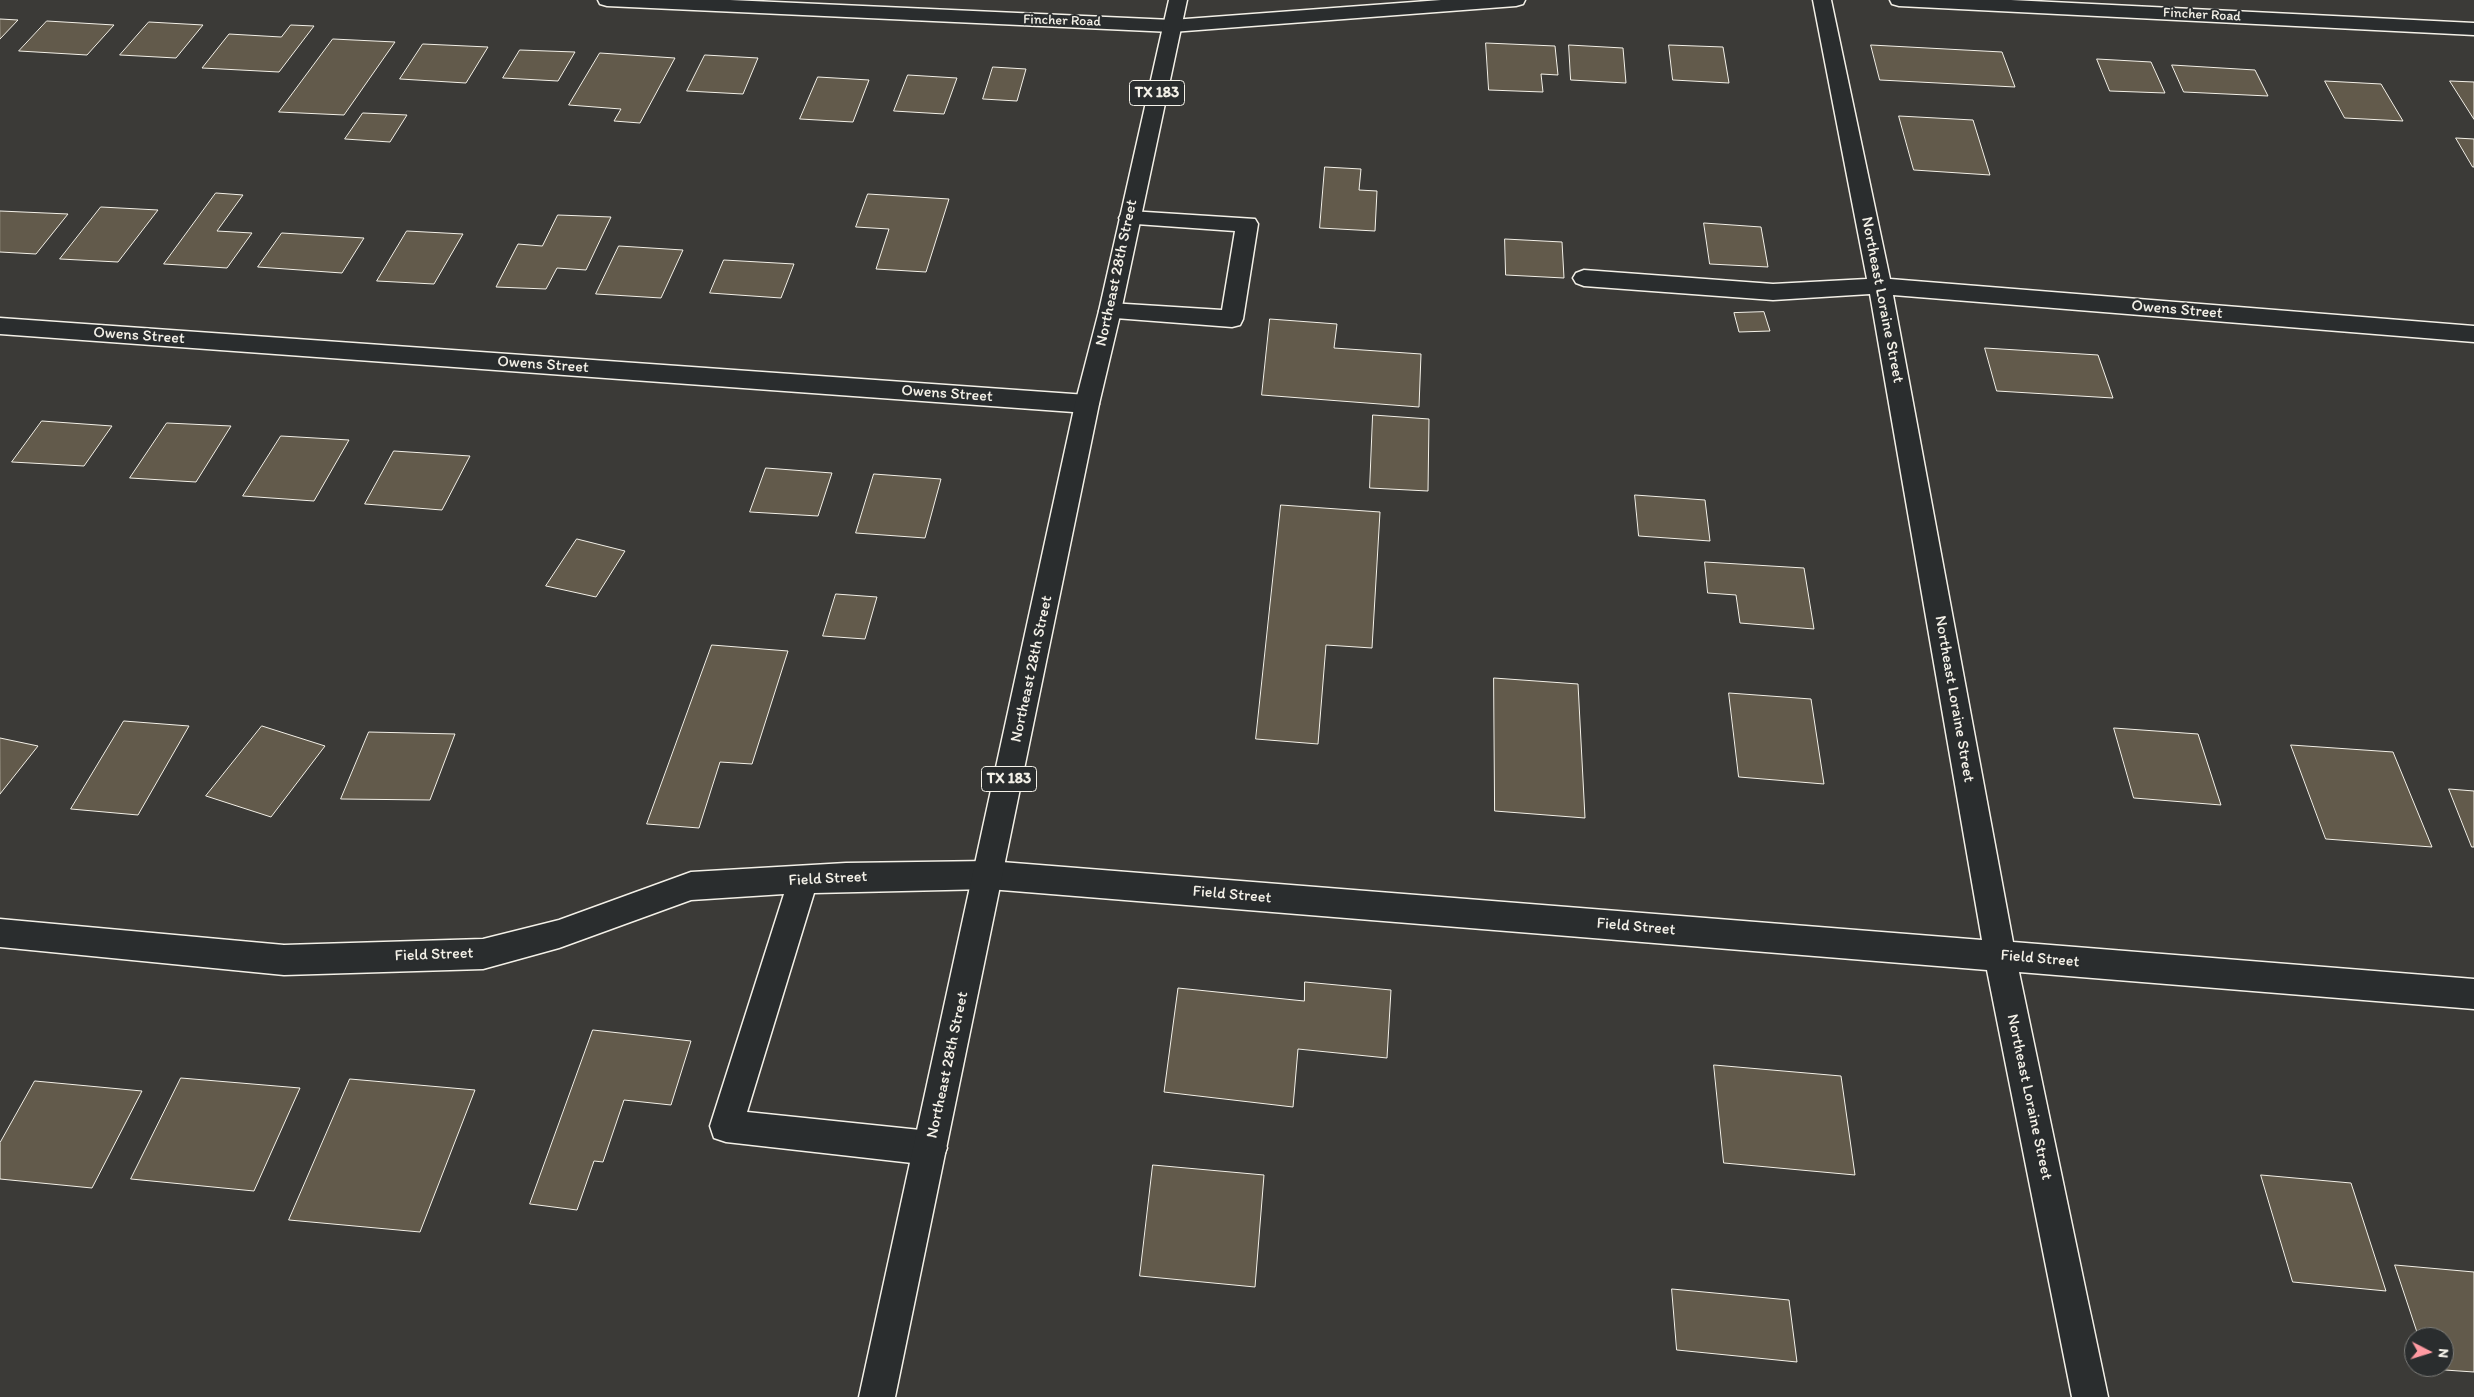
<!DOCTYPE html>
<style>
body{margin:0}
#map{position:relative;width:2474px;height:1397px;overflow:hidden;background:#3b3a37;font-family:Itim,sans-serif}
canvas{display:block}
.north{position:absolute;left:2404px;top:1327px;width:50px;height:50px;box-sizing:border-box;background:#2a2d2e;border:1px solid #7b7b78;border-radius:50%;rotate:95deg;font-size:14px;font-weight:700;line-height:20px;text-align:center;color:#f4f1e8}
.north::after{content:'';display:block;margin:auto;width:18px;height:22px;background:#ff9aa2;clip-path:polygon(50% 0,100% 100%,50% 72%,0 100%)}
</style>
<div id="map">
<canvas width="2474" height="1397"></canvas>
<div class="north">N</div>
</div>
<script>
const ctx = document.querySelector('canvas').getContext('2d');
ctx.lineJoin = 'round';
function fill(path, color) {
  ctx.fillStyle = color;
  ctx.fill(path, 'evenodd');
}
function strokePath(path, color, width, dash) {
  ctx.strokeStyle = color;
  ctx.lineWidth = width;
  ctx.lineCap = dash ? 'butt' : 'round';
  ctx.setLineDash(dash || []);
  ctx.stroke(path);
}
function drawText(font, color, halo, rows, align = 'center') {
  ctx.font = font + ' Itim,sans-serif';
  ctx.lineWidth = 4;
  ctx.setLineDash([]);
  ctx.textBaseline = 'middle';
  ctx.strokeStyle = halo;
  ctx.fillStyle = color;
  for (const [text, x, y, turn = 0] of rows) {
    ctx.save();
    ctx.translate(x, y);
    ctx.rotate((+turn || 0) * Math.PI / 180);
    ctx.textAlign = isNaN(turn) ? turn : align;
    if (halo) ctx.strokeText(text, 0, 0);
    ctx.fillText(text, 0, 0);
    ctx.restore();
  }
}
const building = new Path2D(`
 M0,19L18,20L0,39Z
 M47,21L114,25L87,55L19,51Z
 M149,22L203,25L176,58L120,55Z
 M291,25L314,26L279,72L202,68L229,34L281,37Z
 M333,39L395,42L344,115L279,112Z
 M1486,43L1555,46L1558,75L1541,74L1543,92L1489,90Z
 M423,44L488,47L466,83L400,79Z
 M1569,45L1623,48L1626,83L1571,80Z
 M1669,45L1723,47L1729,83L1673,80Z
 M1871,45L2002,52L2015,87L1880,80Z
 M520,50L575,52L558,81L503,78Z
 M600,53L675,58L640,123L614,121L621,109L569,105Z
 M705,55L758,58L743,94L687,91Z
 M2097,59L2151,62L2165,93L2110,91Z
 M2172,65L2255,70L2268,96L2184,92Z
 M993,67L1026,69L1017,101L983,99Z
 M908,75L957,78L944,114L894,111Z
 M818,77L869,80L853,122L800,119Z
 M2325,81L2381,84L2403,121L2345,118Z
 M2450,81L2474,82V119Z
 M363,113L407,115L390,142L345,139Z
 M1899,116L1973,120L1990,175L1914,170Z
 M2456,138L2474,139V167H2473Z
 M1325,167L1361,169L1359,190L1377,191L1375,231L1320,228Z
 M216,193L243,195L217,231L252,233L227,268L164,264Z
 M868,194L949,199L926,272L876,269L889,229L856,227Z
 M101,207L158,210L118,262L60,259Z
 M0,211L68,214L36,254L0,252Z
 M558,215L611,217L586,270L557,268L546,289L496,287L518,244L542,246Z
 M1704,223L1761,227L1768,267L1710,264Z
 M407,231L463,234L434,284L377,281Z
 M282,233L364,238L342,273L258,267Z
 M1505,239L1562,242L1564,278L1506,275Z
 M619,246L683,250L661,298L596,294Z
 M724,260L794,264L781,298L710,293Z
 M1764,312L1770,331L1739,332L1734,313Z
 M1270,319L1337,324L1334,348L1421,354L1419,407L1262,395Z
 M1985,348L2098,355L2113,398L1997,391Z
 M1373,415L1429,419L1428,491L1370,488Z
 M42,421L112,426L84,466L12,462Z
 M167,423L231,426L196,482L130,478Z
 M281,436L349,440L314,501L243,496Z
 M394,451L470,456L442,510L365,504Z
 M766,468L832,473L818,516L750,512Z
 M874,474L941,479L925,538L856,533Z
 M1635,495L1705,500L1710,541L1639,536Z
 M1281,505L1380,512L1372,648L1326,645L1318,744L1256,739Z
 M577,539L625,551L596,597L546,586Z
 M1705,562L1804,568L1814,629L1740,623L1736,595L1708,593Z
 M836,594L877,597L865,639L823,636Z
 M712,645L788,651L752,764L720,762L699,828L647,824Z
 M1494,678L1578,684L1585,818L1495,811Z
 M1729,693L1811,699L1824,784L1739,777Z
 M124,721L189,726L138,815L71,809Z
 M262,726L325,746L271,817L206,796Z
 M2114,728L2198,734L2221,805L2134,798Z
 M369,732L455,734L430,800L341,799Z
 M0,738L38,746L0,794Z
 M2291,745L2393,752L2432,847L2326,839Z
 M2449,789L2474,791V847H2472Z
 M1305,982L1391,990L1387,1058L1298,1049L1293,1107L1164,1092L1178,988L1304,1001Z
 M593,1030L691,1041L671,1105L624,1100L603,1162L594,1161L577,1210L530,1204Z
 M1714,1065L1841,1076L1855,1175L1724,1163Z
 M181,1078L300,1088L254,1191L131,1179Z
 M350,1079L475,1090L420,1232L289,1220Z
 M35,1081L142,1091L92,1188L0,1179V1143Z
 M1153,1165L1264,1175L1255,1287L1140,1276Z
 M2261,1175L2351,1183L2386,1291L2293,1282Z
 M2395,1265L2474,1272V1372L2430,1369L2429,1367H2444V1337H2419Z
 M1672,1289L1789,1300L1797,1362L1677,1350Z`);
const minor = new Path2D(`
 M598,0H730L1172,20L1441,0H1525L1523,4L1516,6L1172,32L607,6L600,4Z
 M1813,0H1831L1890,279L2474,326V342L1893,295L2013,942L2474,979V1009L2019,972L2108,1397H2072L1987,970L989,889L814,893L747,1112L930,1131L942,1136L947,1148L942,1160L930,1165L726,1142L714,1138L710,1126L784,894L691,900L559,948L483,969L284,975L0,947V919L284,945L483,939L559,920L691,872L846,863L989,861L1982,940L1870,294L1773,300L1584,286L1576,283L1573,278L1576,273L1584,270L1773,284L1867,279Z
 M1890,0H2011L2474,23V35L1899,6L1892,4Z
 M1130,211L1255,219L1258,224L1243,319L1240,325L1232,327L1102,317L1099,311L1102,305L1110,303L1222,310L1235,231L1122,223L1119,218L1122,213Z
 M0,318L1087,395L1095,398L1099,404L1095,410L1087,413L0,334Z`);
const major = new Path2D(`
 M1169,0H1187L1121,311L1099,404L895,1397H859L1075,404L1099,311Z`);
const farStreetnames = [
 ["Fincher Road",2202,15,3],
 ["Fincher Road",1062,21,2]
];
const shields = [
 [1157,93,55],
 [1009,779,55]
];
const shieldNames = [
 ["TX 183",1157,93],
 ["TX 183",1009,779]
];
const streetNames = [
 ["Northeast 28th Street",1117,273,-78],
 ["Northeast Loraine Street",1882,300,79],
 ["Owens Street",2177,310,5],
 ["Owens Street",139,336,4],
 ["Owens Street",543,365,4],
 ["Owens Street",947,394,4],
 ["Northeast 28th Street",1032,669,-78],
 ["Northeast Loraine Street",1954,699,80],
 ["Field Street",828,879,-3],
 ["Field Street",1232,895,5],
 ["Field Street",1636,927,5],
 ["Field Street",434,955,-2],
 ["Field Street",2040,959,5],
 ["Northeast 28th Street",948,1065,-78],
 ["Northeast Loraine Street",2029,1097,78]
];
fill(building, '#625a4b');
strokePath(building, '#f4f1e8', 1);
strokePath(minor, '#f4f1e8', 3);
strokePath(major, '#f4f1e8', 3);
fill(minor, '#2a2d2e');
fill(major, '#2a2d2e');
drawText('14px', '#f4f1e8', '#2a2d2e', farStreetnames);
for (const [x, y, w] of shields) {
  const box = new Path2D();
  box.roundRect(x - w / 2, y - 12.5, w, 25, 4);
  ctx.fillStyle = '#2a2d2e';
  ctx.fill(box);
  strokePath(box, '#f4f1e8', 1);
}
drawText('bold 15px', '#f4f1e8', null, shieldNames);
drawText('16px', '#f4f1e8', '#2a2d2e', streetNames);
</script>
